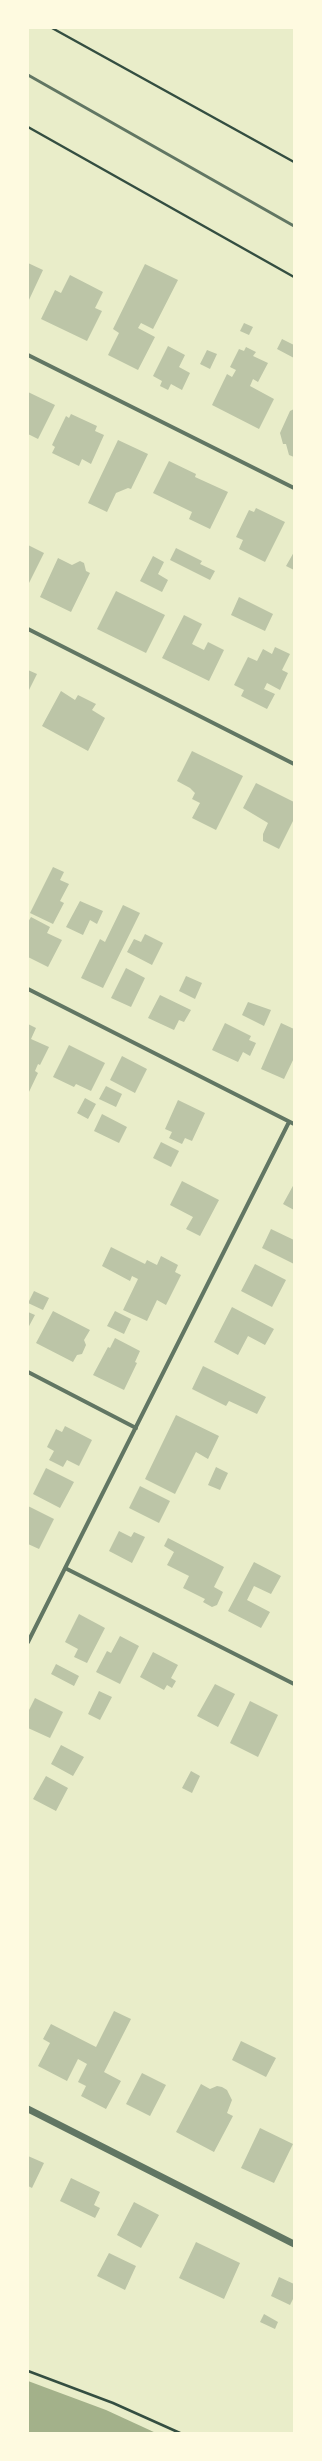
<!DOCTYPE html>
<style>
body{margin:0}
#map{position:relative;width:322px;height:2461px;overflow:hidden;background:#e9edc9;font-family:"Times New Roman",serif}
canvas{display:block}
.frame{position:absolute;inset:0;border:29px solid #fefae0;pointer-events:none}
</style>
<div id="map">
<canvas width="322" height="2461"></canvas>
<div class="frame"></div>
</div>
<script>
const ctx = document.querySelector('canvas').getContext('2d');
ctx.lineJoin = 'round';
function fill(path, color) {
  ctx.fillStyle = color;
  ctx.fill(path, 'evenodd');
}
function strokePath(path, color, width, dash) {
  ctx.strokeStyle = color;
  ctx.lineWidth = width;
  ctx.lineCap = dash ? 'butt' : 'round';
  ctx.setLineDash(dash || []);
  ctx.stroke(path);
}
const water = new Path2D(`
 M28,2381L106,2410L156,2433L28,2432Z`);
const building = new Path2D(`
 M28,263L43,270L28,302Z
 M145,264L178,280L153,329L141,323L138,328L155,337L138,370L108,355L119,333L113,329Z
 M70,275L103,292L95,308L102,311L87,341L41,319L55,290L61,293Z
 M244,323L253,327L249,335L240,331Z
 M282,339L294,345V358L277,349Z
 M168,346L185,355L179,367L190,373L182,390L171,384L168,390L160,386L162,381L153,376Z
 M246,347L256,352L253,356L268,363L258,382L253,379L250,386L274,399L259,429L212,405L227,374L232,377L236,370L230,367L239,349L244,351Z
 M207,350L217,354L210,369L200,364Z
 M28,392L55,405L38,439L28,434Z
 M294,409V457L289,455L286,444H283L280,433L290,411Z
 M71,414L97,426L95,431L104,435L91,464L82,459L79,466L52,453L55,447L52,445L66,416L69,418Z
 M118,440L148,454L131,489L128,488L116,493L107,512L88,503Z
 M169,461L196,474L195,477L228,492L210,529L189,519L192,512L153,493Z
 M256,508L285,522L265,562L239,549L243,540L236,537L249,510L254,512Z
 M28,545L44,553L28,585Z
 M176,548L202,561L200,564L215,571L210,580L170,560Z
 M294,552V570L286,566Z
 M153,556L164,562L158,574L168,580L162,592L140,581Z
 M58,558L72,565L80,561L84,563L86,571L90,573L71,612L40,597Z
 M116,591L165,615L146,653L97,629Z
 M239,597L273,614L265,631L231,615Z
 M184,615L202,624L192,644L204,650L208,642L224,650L209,681L162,658Z
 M275,647L290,654L282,670L288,673L280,690L267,683L264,689L275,694L267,709L241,696L244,690L234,685L248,657L257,661L263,649L272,654Z
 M28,670L37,674L28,692Z
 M61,691L75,700L78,695L96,704L92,710L105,718L88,751L42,726Z
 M192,751L243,776L216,830L192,818L200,803L192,799L195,793L190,788L177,781Z
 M256,783L294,802V819L279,849L263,841V834L268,823L243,808Z
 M53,867L64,872L60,880L69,884L60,901L64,903L53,924L30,913Z
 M80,901L103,911L97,924L90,920L83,935L66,927Z
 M123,905L140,913L103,988L81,978L100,939L105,942Z
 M31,917L50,927L47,933L62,940L48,967L28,957V922Z
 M145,934L163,943L152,965L127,952L134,939L141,942Z
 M126,968L145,978L131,1007L111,998Z
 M186,976L202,983L195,999L179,991Z
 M160,995L191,1010L184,1022L179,1020L174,1030L148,1018Z
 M248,1002L271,1010L264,1026L242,1015Z
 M225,1023L251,1036L249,1040L256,1043L250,1056L243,1052L238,1062L212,1050Z
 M281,1023L294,1029V1058L284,1079L261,1069Z
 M28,1024L36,1028L31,1039L49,1047L40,1065L38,1064L35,1071L38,1073L28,1094Z
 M69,1045L105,1063L91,1091L76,1084L74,1087L53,1077Z
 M122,1056L147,1069L135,1093L110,1080Z
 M106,1086L122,1094L116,1107L99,1099Z
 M85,1098L96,1104L88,1119L77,1113Z
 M178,1100L205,1113L192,1141L185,1138L182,1144L169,1138L172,1132L165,1129Z
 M102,1114L127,1127L119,1143L94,1131Z
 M161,1142L179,1151L171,1167L153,1158Z
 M182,1181L219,1200L200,1236L186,1229L193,1217L170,1205Z
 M294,1184V1210L283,1204Z
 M271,1229L294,1240V1264L262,1248Z
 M111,1247L145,1264L147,1260L157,1265L161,1256L178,1265L175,1272L181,1275L166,1305L157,1300L147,1321L123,1310L138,1279L132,1276L130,1281L102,1266Z
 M255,1264L286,1280L272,1307L241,1291Z
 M34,1291L49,1298L43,1310L28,1303Z
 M232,1307L274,1329L265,1345L248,1336L238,1355L214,1342Z
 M53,1311L90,1330L84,1340L86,1345L82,1354L77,1355L73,1362L36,1343Z
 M115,1311L131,1319L124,1334L107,1326Z
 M28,1312L35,1315L28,1328Z
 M115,1338L140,1351L135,1362L137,1363L124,1390L93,1375L108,1347L110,1348Z
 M203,1366L266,1397L257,1414L229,1401L226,1406L192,1389Z
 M176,1415L219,1436L208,1459L196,1452L175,1494L145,1479Z
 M65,1426L92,1440L79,1466L67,1460L63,1467L49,1460L54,1451L47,1447L56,1429L62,1432Z
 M216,1467L228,1473L220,1490L208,1485Z
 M46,1468L74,1482L60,1508L33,1494Z
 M140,1486L170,1501L159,1523L129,1508Z
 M28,1506L54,1519L39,1549L28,1544Z
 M119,1531L131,1537L134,1532L145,1537L132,1563L109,1551Z
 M168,1538L224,1567L214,1587L223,1592L217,1605L212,1607L203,1602L205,1599L183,1588L189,1576L167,1565L174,1552L164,1546Z
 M254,1562L281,1576L271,1594L254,1586L247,1600L270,1612L261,1628L228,1611Z
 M79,1614L105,1628L87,1663L74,1657L78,1649L65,1642Z
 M120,1636L139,1646L120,1684L96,1672L107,1651L111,1653Z
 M153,1652L178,1665L171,1678L176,1681L172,1688L167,1685L164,1690L140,1677Z
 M56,1664L79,1676L74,1686L51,1674Z
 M215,1684L235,1694L218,1727L197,1716Z
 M99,1691L112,1697L100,1720L88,1714Z
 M35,1698L63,1712L50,1738L28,1728V1712Z
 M250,1701L278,1715L258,1757L230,1743Z
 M61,1745L84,1757L73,1776L51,1764Z
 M191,1771L200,1776L192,1793L182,1788Z
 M46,1776L68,1788L56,1811L33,1799Z
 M114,2011L131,2019L104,2072L121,2081L106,2109L81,2096L86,2086L78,2082L87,2064L78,2059L67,2081L38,2066L50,2043L43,2039L51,2024L96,2047Z
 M241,2041L276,2058L266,2077L232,2060Z
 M142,2073L166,2085L150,2116L126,2104Z
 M201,2084L210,2089L217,2086L222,2087L227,2090L232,2100L227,2113L233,2116L214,2152L176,2132Z
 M260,2128L293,2144L274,2183L241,2168Z
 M28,2156L44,2163L32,2188L28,2186Z
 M71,2178L100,2192L94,2205L100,2208L95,2218L60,2201Z
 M134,2202L159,2215L141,2248L117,2235Z
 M196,2242L240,2263L224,2299L179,2278Z
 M109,2253L136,2266L125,2290L97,2276Z
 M279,2277L294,2284V2297L290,2305L271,2296Z
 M264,2314L278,2322L275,2329L260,2322Z`);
const path = new Path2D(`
 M52,28L294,162
 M28,127L294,277
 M28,2371L113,2403L180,2433`);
const service = new Path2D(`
 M28,75L294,226`);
const minor = new Path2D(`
 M28,355L294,488
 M28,629L294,764
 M28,989L294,1124
 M28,1372L136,1428
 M65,1568L294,1684
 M28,1642L289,1122`);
const tertiary = new Path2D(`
 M28,2109L294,2244`);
fill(water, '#a3b18a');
fill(building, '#bcc5a7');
strokePath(path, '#344e41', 2.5);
strokePath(service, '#617663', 3);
strokePath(minor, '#617663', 4);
strokePath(tertiary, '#617663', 7);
</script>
